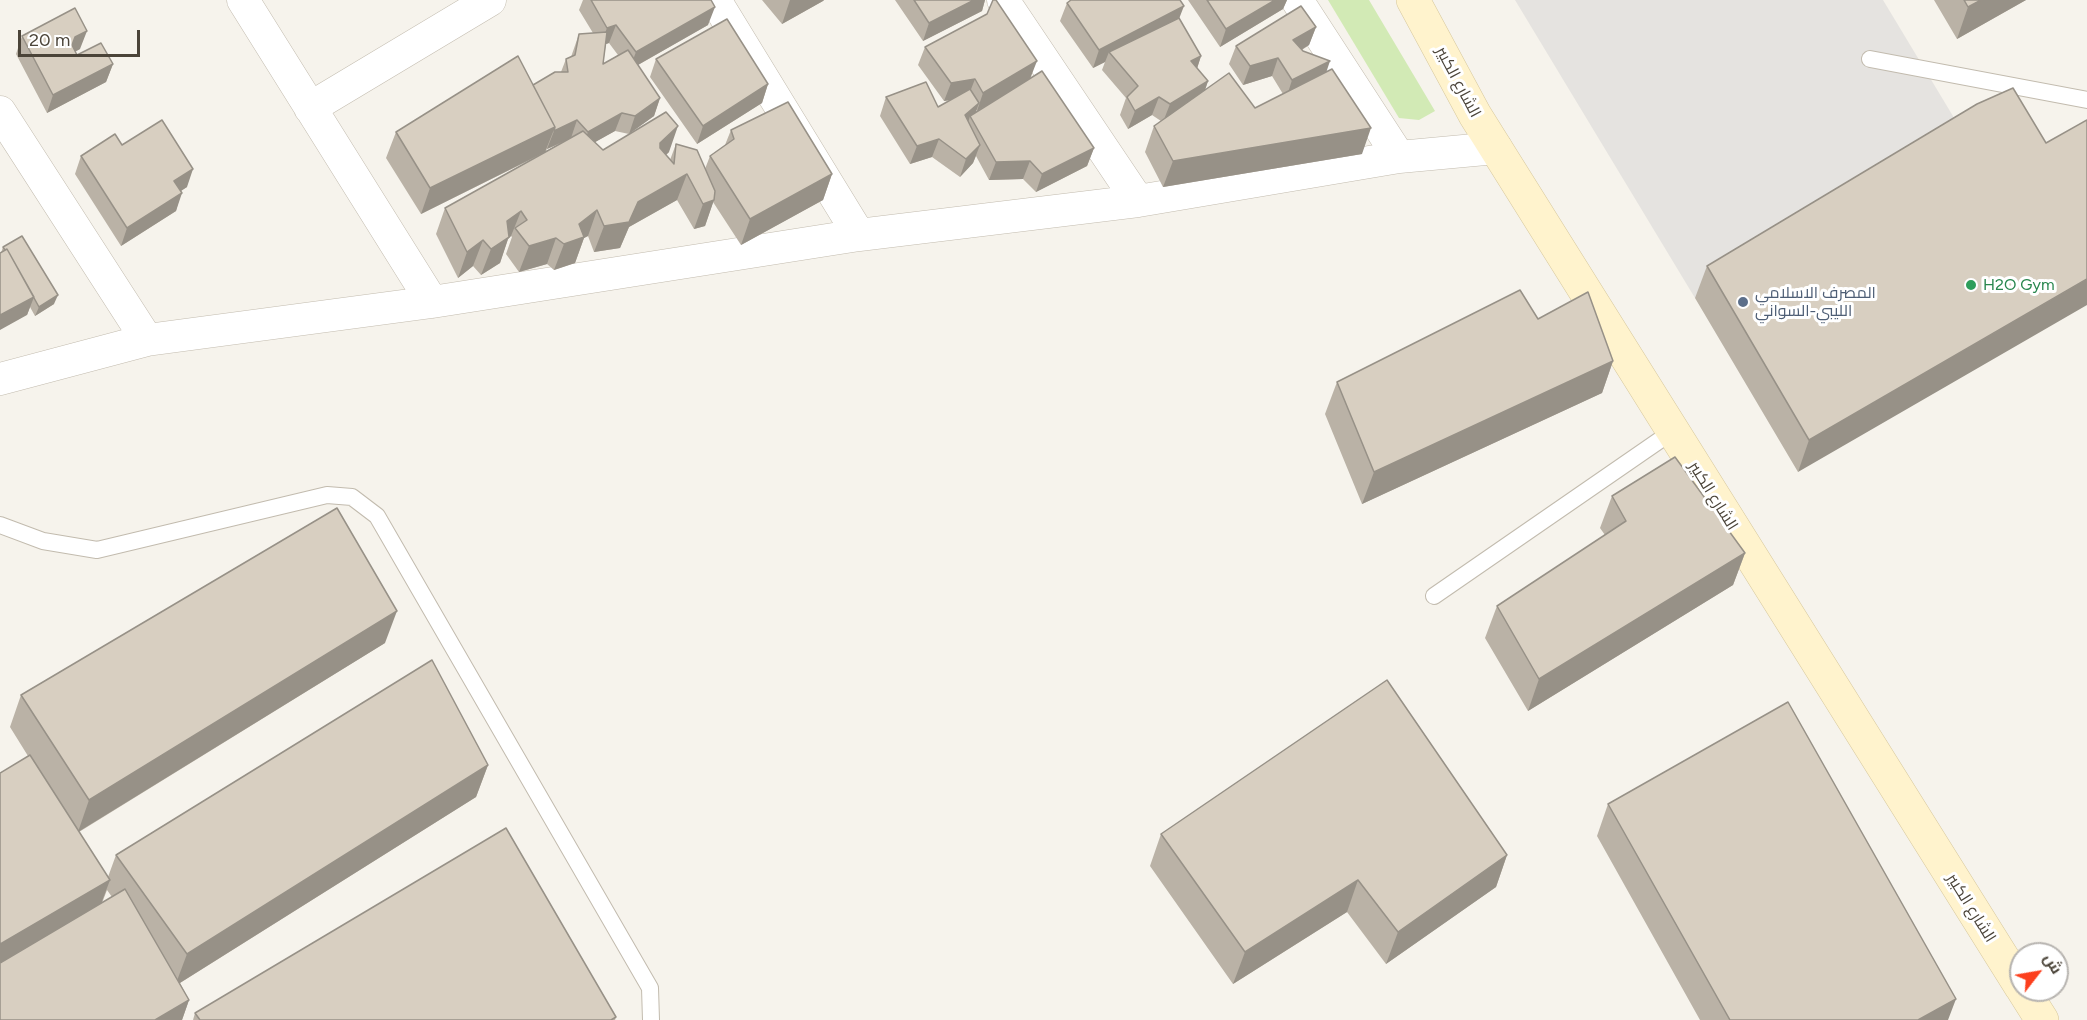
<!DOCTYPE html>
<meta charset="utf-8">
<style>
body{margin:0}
#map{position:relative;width:2087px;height:1020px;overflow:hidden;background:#f6f3ec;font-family:Figtree,Cairo,sans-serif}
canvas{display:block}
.north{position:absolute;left:2009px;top:942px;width:60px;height:60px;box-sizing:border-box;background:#fff;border:2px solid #b7b4b0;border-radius:50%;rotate:59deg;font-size:16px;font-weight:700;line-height:24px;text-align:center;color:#4b4439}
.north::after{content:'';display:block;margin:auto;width:21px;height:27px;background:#fc3f1d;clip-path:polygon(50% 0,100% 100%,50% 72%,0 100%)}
.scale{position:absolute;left:18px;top:30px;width:122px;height:27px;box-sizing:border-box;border:3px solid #4b4439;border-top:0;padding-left:8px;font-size:18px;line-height:21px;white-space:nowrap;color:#4b4439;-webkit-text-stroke:4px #fff;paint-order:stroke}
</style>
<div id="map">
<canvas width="2087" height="1020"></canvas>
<div class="north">ش</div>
<div class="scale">20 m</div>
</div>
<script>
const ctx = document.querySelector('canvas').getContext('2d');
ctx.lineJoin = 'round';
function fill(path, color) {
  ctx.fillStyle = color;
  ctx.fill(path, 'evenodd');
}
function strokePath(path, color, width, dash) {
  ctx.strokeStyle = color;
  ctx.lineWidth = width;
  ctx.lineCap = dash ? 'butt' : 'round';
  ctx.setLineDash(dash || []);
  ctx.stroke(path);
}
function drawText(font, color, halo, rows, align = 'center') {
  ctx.font = font + ' Figtree,Cairo,sans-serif';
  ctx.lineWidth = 6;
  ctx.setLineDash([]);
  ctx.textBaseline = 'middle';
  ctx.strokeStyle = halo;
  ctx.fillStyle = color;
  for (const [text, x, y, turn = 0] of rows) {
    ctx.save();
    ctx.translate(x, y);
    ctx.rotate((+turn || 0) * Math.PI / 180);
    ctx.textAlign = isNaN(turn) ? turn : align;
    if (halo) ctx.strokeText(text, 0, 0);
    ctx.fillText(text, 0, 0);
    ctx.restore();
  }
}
const green = new Path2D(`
 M1328,0H1369L1435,111L1419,120L1399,118Z`);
const parking = new Path2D(`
 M1515,0H1883L1965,136L1695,298Z`);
const lane = new Path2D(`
 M1870,59L2087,100
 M0,525L43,541L97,550L327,495L352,497L377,516L650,988L651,1020
 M1434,596L1673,431`);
const street = new Path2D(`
 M243,0L432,302
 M715,0L859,235
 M1003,0L1138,201
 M1297,0L1399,157
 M310,108L490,0
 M0,112L147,340
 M0,379L147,340L432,302L859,235L1138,201L1399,157L1496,148`);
const secondary = new Path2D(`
 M1413,0L1475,115L2021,987
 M2023,990L2042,1020`);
const wall = new Path2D(`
 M583,0H711L708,25L638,65L660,98L654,116L629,134L615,131L595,142L603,150L669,152L666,155L670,160L676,144L705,169L710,156L725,145L731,130L832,174L823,200L741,245L713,202L705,226L694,229L677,200L629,227L620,248L594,252L588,236L584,238L575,263L554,270L547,264L519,272L506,254L512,237L511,236L508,239L500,263L481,275L473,266L458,278L436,234L445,208L540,155L421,214L386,158L396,132L533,85L561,72L566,59L571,57L579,34L593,33L579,10ZM609,43L618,55L603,64L606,44ZM564,142L546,152L547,148V149Z
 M762,0H824L823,1L782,24Z
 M895,0H985L982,11L923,41Z
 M1188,0H1287L1283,9L1220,47Z
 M1934,0H2026L1957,39Z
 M1067,3L1179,18L1201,56L1197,68L1208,81L1205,90L1255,108L1283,94L1272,76L1243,85L1229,64L1236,46L1316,27L1309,45L1302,50L1326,71L1362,154L1163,187L1145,152L1154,126L1161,121L1152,115L1128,129L1120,115L1126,98L1102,70L1105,62L1093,68L1060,21Z
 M22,36L80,49L75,51L77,55L113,64L106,82L47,113L16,54Z
 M925,47L1031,78L1094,148L1087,166L1036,192L1023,179L989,180L976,156L973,163L960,177L932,157L910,164L880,116L886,97L938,107L951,100L944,101L918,65ZM999,98L975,113L976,110L977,111Z
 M656,59L768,84L762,103L697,144L650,77Z
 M1977,104L1798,472L1695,298L1707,266Z
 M122,145L187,187L181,191L176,211L121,246L75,174L81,156Z
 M3,247L54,304L35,316L30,307L27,315L1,253Z
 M1538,319L1613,361L1602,393L1362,504L1325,414L1337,382Z
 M1612,496L1745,553L1733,585L1528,711L1485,638L1497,606L1605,535L1600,528Z
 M385,643L79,832L108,877L116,855L488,765L476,797L180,983L189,1000L182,1020H0L28,756L10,727L21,695ZM107,890L112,897L102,903Z
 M1608,804L1948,1020H1700L1597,836Z
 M1161,834L1507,855L1496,887L1386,964L1347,912L1233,984L1150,866Z
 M195,1013L616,1017L615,1020H193Z`);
const shadedWall = new Path2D(`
 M790,0H824L823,1L782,24Z
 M974,0H985L982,11L923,41L929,23Z
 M1275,0H1287L1283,9L1220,47L1226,29Z
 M1981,0H2026L1957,39L1968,7Z
 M1184,6L1177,24L1109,52L1105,62L1093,68L1099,50Z
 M715,7L708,25L629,70L636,52Z
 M616,25L609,43L600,46L607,28Z
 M1316,27L1309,45L1286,59L1293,40Z
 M87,31L80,49L68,56L75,37Z
 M1201,56L1195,75L1191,61Z
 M1278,58L1272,76L1243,85L1250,66Z
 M1037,61L1030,79L977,111L983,93Z
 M1330,61L1324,79L1286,99L1292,80Z
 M113,64L106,82L47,113L53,95Z
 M975,79L968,97L944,101L951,83Z
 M1208,81L1202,99L1163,122L1170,104Z
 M768,84L762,103L697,144L703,126Z
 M1159,97L1152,115L1128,129L1135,111Z
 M660,98L654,116L629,134L635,116Z
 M979,103L973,120L970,116L967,126L965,115Z
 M622,113L615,131L581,150L588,132Z
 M577,120L571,138L547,149L554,131Z
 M678,126L669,152L651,169L660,143Z
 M555,127L545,152L421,214L430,188Z
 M1371,128L1362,154L1163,187L1173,161Z
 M939,139L932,157L910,164L917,146Z
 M980,145L973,163L960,177L966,159Z
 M1094,148L1087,166L1036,192L1042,174Z
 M1030,161L1023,179L989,180L996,162Z
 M193,169L187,187L168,199L174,181Z
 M687,174L677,200L629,227L620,248L594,252L604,226L638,202Z
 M832,174L823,200L741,245L750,219Z
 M182,193L176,211L121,246L127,228Z
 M714,200L705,226L694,229L703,204Z
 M597,210L588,236L584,238L575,263L554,270L564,244L579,224Z
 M521,211L511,236L508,239L500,263L481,275L491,249L507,221Z
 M556,238L547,264L519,272L529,246Z
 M483,240L473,266L458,278L467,252Z
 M2087,279V305L1798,472L1809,440Z
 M58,295L54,304L35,316L39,307Z
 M34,297L27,315L0,330V315Z
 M1613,361L1602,393L1362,504L1374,472Z
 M1745,553L1733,585L1528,711L1539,679Z
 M397,611L385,643L78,832L89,800Z
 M488,765L476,797L175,986L187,954Z
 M1507,855L1496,887L1386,964L1398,932Z
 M110,880L98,912L0,970V944Z
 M1358,880L1347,912L1233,984L1245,952Z
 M1956,999L1948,1020H1918Z
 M189,1000L182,1020H155Z`);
const building = new Path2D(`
 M591,0H711L715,7L636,52L616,25L607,28Z
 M914,0H974L929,23Z
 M993,0H996L1037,61L983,93L975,79L951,83L925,47L987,14Z
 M1071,0H1180L1184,6L1099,50L1067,3Z
 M1207,0H1275L1226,29Z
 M1964,0H1981L1968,7Z
 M1301,6L1316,27L1293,40L1303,51L1330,61L1292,80L1278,58L1250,66L1236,46Z
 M75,8L87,31L75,37L72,45L77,55L101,43L113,64L53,95L22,36Z
 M1179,18L1201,56L1191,61L1208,81L1170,104L1159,97L1135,111L1127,97L1138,86L1109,52Z
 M727,19L768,84L703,126L656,59Z
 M607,32L603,64L628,50L660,98L635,116L622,113L588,132L577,120L554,131L555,127L533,85L555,72H568L566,59L575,55L579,34Z
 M518,56L555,127L430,188L396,132Z
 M1332,69L1371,128L1173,161L1154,126L1229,73L1255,108Z
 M1042,71L1094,148L1042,174L1030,161L996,162L970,116Z
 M926,82L938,107L970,89L979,103L965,115L980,145L966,159L939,139L917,146L886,97Z
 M2013,88L2046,143L2087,120V279L1809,440L1707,266L1977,104Z
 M788,102L832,174L750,219L710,156L734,139L731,130Z
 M666,112L678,126L660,143V148L674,164L676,144L697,150L715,191L714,200L703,204L687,174L638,202L629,222L604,226L597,210L579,224L584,237L564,244L556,238L529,246L515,228L527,220L521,211L507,221L509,237L491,249L483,240L467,252L445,208L583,131L603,150Z
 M162,120L193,169L174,181L182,193L127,228L81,156L115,134L122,145Z
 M22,236L58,295L39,307L7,249L5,250L3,247Z
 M7,249L34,297L0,315V253Z
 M1520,290L1538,319L1588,292L1613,361L1374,472L1337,382Z
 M1675,457L1745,553L1539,679L1497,606L1626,521L1612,496Z
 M337,508L397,611L89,800L21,695Z
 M432,660L488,765L187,954L116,855Z
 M1387,680L1507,855L1398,932L1358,880L1245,952L1161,834Z
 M1788,702L1956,999L1918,1020H1730L1608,804Z
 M30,755L110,880L0,944V773Z
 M506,828L616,1017L611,1020H200L195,1013Z
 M125,889L189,1000L155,1020H0V963Z`);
const markers = [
 [1971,285,6,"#2e9e5b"],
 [1743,302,6,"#5c6f8a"]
];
const streetNames = [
 ["الشارع الكبير",1458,82,62],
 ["الشارع الكبير",1713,496,58],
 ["الشارع الكبير",1971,908,58]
];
const leisureNames = [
 ["H2O Gym",1983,285]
];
const serviceNames = [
 ["المصرف الاسلامي",1755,293],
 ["الليبي-السواني",1755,311]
];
fill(green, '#d2eab5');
fill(parking, '#e5e3e0');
strokePath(lane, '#c2bbae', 18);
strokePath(street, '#c2bbae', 33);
strokePath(secondary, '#d6c79b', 34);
strokePath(lane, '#fff', 16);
strokePath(street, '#fff', 32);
strokePath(secondary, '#fff3cd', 33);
fill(wall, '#bab2a6');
fill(shadedWall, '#979187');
fill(building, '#d8cfc1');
strokePath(building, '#979187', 1.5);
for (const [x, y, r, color] of markers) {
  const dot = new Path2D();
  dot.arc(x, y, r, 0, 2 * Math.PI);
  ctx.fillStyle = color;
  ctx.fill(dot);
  strokePath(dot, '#fff', 2);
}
drawText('16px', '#4b4439', '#fff', streetNames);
drawText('16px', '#27864d', '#fff', leisureNames, 'left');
drawText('16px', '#4e5e75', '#fff', serviceNames, 'left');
</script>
